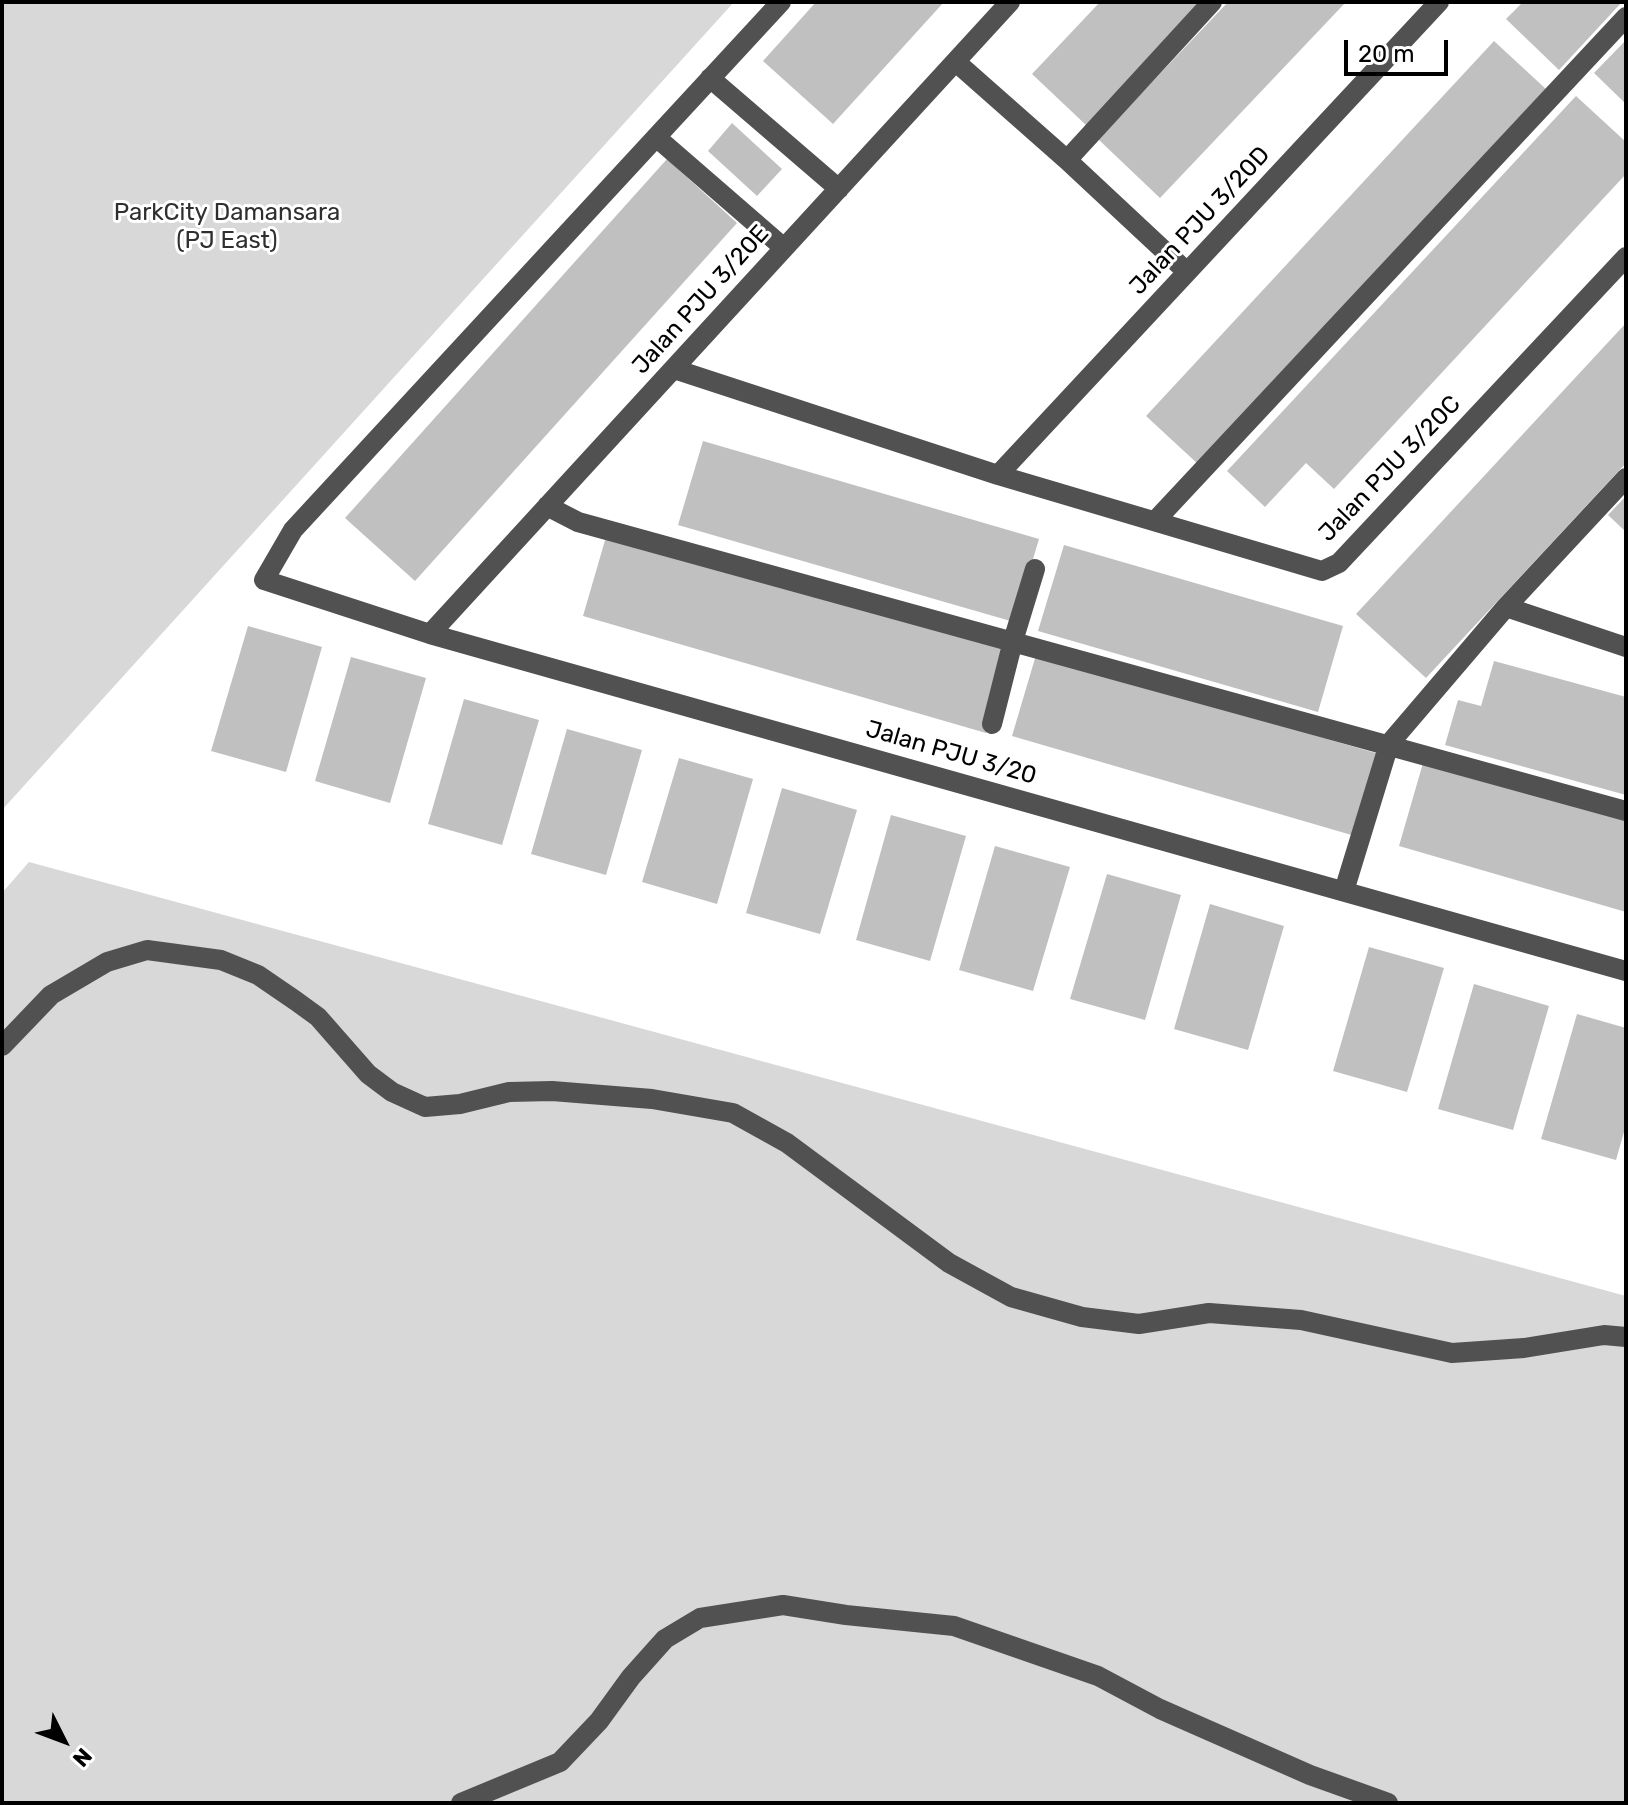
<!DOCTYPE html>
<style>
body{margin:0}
#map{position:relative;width:1628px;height:1805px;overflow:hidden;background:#fff;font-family:Rubik,sans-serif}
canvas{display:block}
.frame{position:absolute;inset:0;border:4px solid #000;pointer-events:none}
.north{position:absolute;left:24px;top:1701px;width:80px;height:80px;-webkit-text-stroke:6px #fff;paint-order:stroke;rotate:132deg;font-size:22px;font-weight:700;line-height:32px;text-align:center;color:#000}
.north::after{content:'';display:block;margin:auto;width:28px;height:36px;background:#000;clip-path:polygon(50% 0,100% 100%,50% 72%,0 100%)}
.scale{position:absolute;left:1344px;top:40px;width:104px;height:36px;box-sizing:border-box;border:4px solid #000;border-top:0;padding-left:10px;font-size:24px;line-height:28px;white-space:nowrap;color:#000;-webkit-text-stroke:6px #fff;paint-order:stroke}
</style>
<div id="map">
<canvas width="1628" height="1805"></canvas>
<div class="frame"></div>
<div class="north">N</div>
<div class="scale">20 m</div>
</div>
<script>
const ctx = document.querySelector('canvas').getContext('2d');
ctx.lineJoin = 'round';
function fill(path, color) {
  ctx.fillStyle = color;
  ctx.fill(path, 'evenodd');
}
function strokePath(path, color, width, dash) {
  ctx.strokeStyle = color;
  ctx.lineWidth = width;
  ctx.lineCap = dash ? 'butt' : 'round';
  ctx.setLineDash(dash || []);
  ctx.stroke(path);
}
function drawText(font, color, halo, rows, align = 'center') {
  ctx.font = font + ' Rubik,sans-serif';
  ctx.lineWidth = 6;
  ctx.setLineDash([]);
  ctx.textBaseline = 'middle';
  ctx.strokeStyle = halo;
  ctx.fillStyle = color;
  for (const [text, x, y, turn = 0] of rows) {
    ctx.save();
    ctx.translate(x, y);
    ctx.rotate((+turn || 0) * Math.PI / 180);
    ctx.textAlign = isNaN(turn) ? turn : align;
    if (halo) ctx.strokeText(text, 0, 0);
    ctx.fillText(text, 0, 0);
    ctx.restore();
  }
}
const green = new Path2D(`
 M2,2H734L2,810Z
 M29,862L1626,1296V1803H2V893Z`);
const building = new Path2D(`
 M816,2H944L833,124L763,61Z
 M1100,2H1204L1087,126L1032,74Z
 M1228,2H1346L1160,198L1098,139Z
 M1523,2H1622L1559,70L1506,19Z
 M1626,40V104L1594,73Z
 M1494,41L1547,90L1199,465L1146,416Z
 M1576,96L1626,142V174L1334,489L1306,463L1265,507L1227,471Z
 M732,123L782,169L757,196L708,151Z
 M667,159L737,223L415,581L345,518Z
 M1626,323V463L1426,678L1356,614Z
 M703,441L1039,539L1014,622L678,525Z
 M1626,496V532L1608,515Z
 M608,530L1012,647L986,733L583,616Z
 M1064,545L1343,626L1318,712L1038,631Z
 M248,626L322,647L286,772L211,751Z
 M1036,655L1379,754L1355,836L1012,736Z
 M351,657L426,678L390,803L315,781Z
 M1494,661L1626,697V795L1445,745L1458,700L1481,706Z
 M464,699L539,720L502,845L428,824Z
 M567,729L642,750L606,875L531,854Z
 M679,758L753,779L717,904L642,882Z
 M1423,763L1626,821V912L1399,846Z
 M782,788L857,810L820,934L746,913Z
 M891,815L966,836L930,961L856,940Z
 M995,846L1070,867L1033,991L959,970Z
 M1107,874L1181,895L1145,1020L1070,999Z
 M1210,904L1284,926L1248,1050L1174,1029Z
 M1369,947L1444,968L1407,1092L1333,1071Z
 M1474,984L1549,1006L1513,1130L1438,1109Z
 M1577,1014L1626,1028V1125L1616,1160L1541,1139Z`);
const minor = new Path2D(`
 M781,2L293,530L264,580L430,634L1626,971
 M956,62L1067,160L1187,272
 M710,78L839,189
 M656,137L784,248
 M1067,160L1212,2
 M674,369L998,475L1322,571L1339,563L1626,257
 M998,475L1439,2
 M547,506L578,522L1626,811
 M1155,521L1626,17
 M1506,607L1626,647
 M430,634L1010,2
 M992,724L1013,641L1035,569
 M1344,891L1389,744L1506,607L1626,478
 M2,1046L51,995L107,962L147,950L221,960L258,975L296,1001L318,1017L368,1074L392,1092L425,1107L460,1104L509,1092L552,1091L652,1099L733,1113L787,1143L949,1263L1011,1297L1082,1317L1139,1324L1209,1313L1301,1320L1452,1353L1524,1348L1604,1335L1626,1337
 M461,1803L560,1762L599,1721L631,1677L665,1639L700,1618L783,1605L846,1615L954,1626L1098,1676L1160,1709L1310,1775L1388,1803`);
const parkNames = [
 ["ParkCity Damansara",227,213],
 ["(PJ East)",227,241]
];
const streetNames = [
 ["Jalan PJU 3/20D",1200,221,-47],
 ["Jalan PJU 3/20E",701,300,-48],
 ["Jalan PJU 3/20C",1390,469,-46],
 ["Jalan PJU 3/20",951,753,16]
];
fill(green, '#d8d8d8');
fill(building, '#c0c0c0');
strokePath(minor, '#515151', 20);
drawText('24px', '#2f2f2f', '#fff', parkNames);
drawText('24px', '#000', '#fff', streetNames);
</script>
